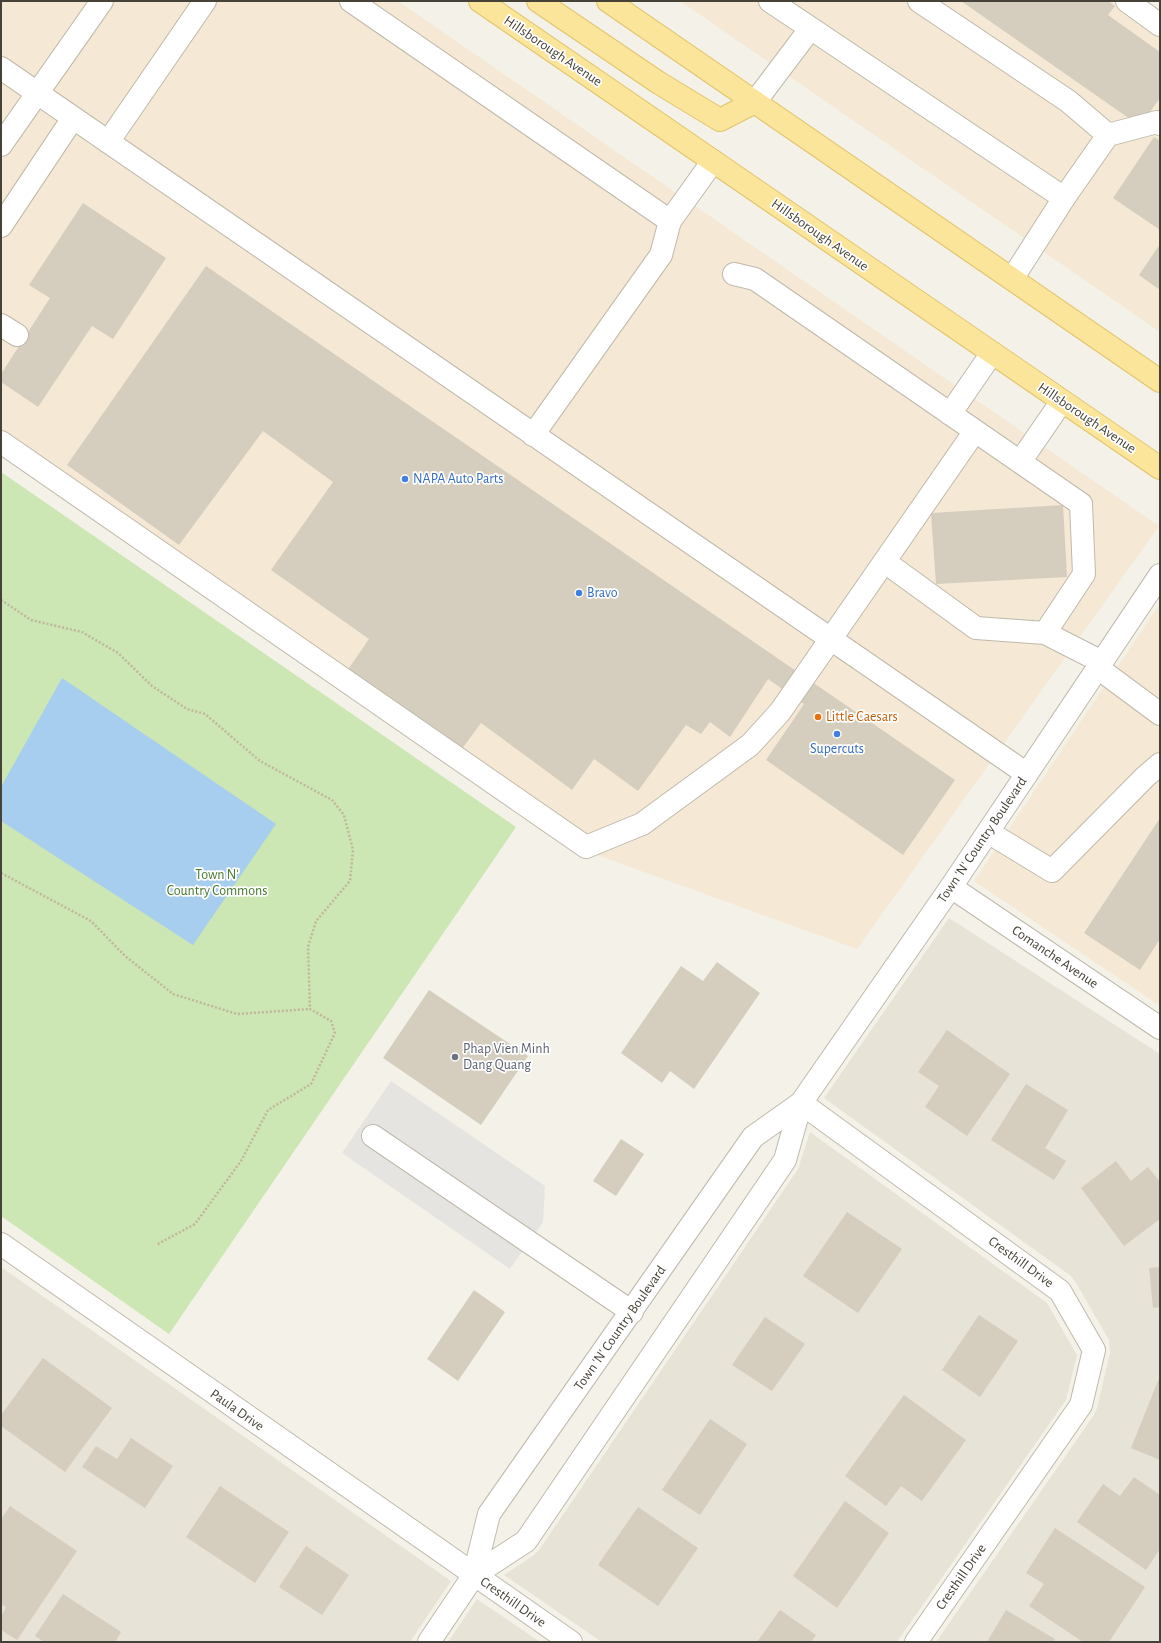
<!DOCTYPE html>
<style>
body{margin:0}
#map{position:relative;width:1161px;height:1643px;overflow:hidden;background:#f4f1e9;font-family:"Alegreya Sans",sans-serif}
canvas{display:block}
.frame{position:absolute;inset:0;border:2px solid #474237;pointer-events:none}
</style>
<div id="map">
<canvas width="1161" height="1643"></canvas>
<div class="frame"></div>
</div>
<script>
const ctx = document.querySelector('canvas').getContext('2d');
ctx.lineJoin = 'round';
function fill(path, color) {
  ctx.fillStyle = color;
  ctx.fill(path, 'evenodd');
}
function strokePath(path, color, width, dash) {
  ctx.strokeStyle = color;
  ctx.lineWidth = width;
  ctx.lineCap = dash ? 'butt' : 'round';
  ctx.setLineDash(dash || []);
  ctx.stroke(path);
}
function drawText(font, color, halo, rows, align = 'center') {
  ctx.font = font + ' "Alegreya Sans",sans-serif';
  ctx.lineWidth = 3.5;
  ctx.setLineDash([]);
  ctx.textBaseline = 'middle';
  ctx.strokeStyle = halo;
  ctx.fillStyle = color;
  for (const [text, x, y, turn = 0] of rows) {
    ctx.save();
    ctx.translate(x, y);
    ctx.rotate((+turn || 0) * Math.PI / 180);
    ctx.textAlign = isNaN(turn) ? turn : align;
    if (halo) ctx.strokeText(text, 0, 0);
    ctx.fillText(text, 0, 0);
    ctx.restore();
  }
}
const residential = new Path2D(`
 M949,918L1160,1054V1642H936L1094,1415L1097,1408L1110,1353L1109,1340L1075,1281L1071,1276L824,1098Z
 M810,1132L1047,1303L1077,1355L1066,1400L897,1642H602L504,1575L534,1555L539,1550L798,1169Z
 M1,1267L451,1581L410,1642H1Z
 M477,1599L540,1642H448Z`);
const commercial = new Path2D(`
 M1,1H398L1159,526L857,949L583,850L1,454Z
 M680,1H1147L1160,10V332Z
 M1160,603V1006L974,881Z`);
const green = new Path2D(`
 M1,472L516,827L169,1334L1,1216Z`);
const parking = new Path2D(`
 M391,1081L545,1186L543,1222L510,1269L342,1153Z`);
const water = new Path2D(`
 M62,678L276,824L193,945L1,821V787Z`);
const building = new Path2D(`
 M961,1H1108L1115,6L1108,15L1160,52V98L1140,126Z
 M1154,137L1160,141V230L1113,198Z
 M83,203L166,258L113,339L92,326L38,407L1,382V374L50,298L29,285Z
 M1160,244V290L1139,275Z
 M206,266L955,780L903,855L766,760L804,704L768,679L730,737L710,722L701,734L686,725L638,791L594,759L572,790L481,723L459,753L347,671L369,639L271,570L333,482L263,431L179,545L67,465Z
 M1063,505L1067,577L936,584L931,513Z
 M1160,818V939L1140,970L1084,933Z
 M717,962L760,993L694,1089L670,1071L662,1083L621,1053L681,966L703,981Z
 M429,990L528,1056L481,1125L383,1058Z
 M947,1030L1010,1074L967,1136L925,1107L939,1086L918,1072Z
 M1026,1084L1068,1110L1045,1148L1066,1161L1054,1180L991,1140Z
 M621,1139L644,1154L616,1196L593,1181Z
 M1116,1161L1131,1181L1148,1167L1160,1182V1219L1124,1246L1081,1188Z
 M847,1212L902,1249L858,1313L803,1276Z
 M1160,1267V1307L1153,1308L1149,1268Z
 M474,1290L505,1312L458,1381L427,1359Z
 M979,1315L1018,1341L980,1397L942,1370Z
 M765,1317L805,1344L772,1391L732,1365Z
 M43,1358L112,1408L65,1472L1,1426V1415Z
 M1160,1376V1460L1131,1448Z
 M904,1395L966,1440L922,1501L901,1486L886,1506L845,1476Z
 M710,1419L747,1444L700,1515L662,1490Z
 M131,1438L173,1466L145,1508L82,1467L96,1446L117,1459Z
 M1134,1477L1160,1495V1549L1146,1570L1077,1522L1103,1484L1120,1496Z
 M220,1486L289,1532L255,1583L186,1537Z
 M845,1501L889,1533L837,1608L793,1576Z
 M10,1506L77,1551L17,1640L1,1630V1616L6,1607L1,1604V1519Z
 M638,1507L698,1548L658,1606L598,1565Z
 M1055,1528L1145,1587L1109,1642H1083L1029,1606L1044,1584L1026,1573Z
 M306,1546L349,1575L322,1615L279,1587Z
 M63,1594L121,1632L115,1642H44L35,1636Z
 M780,1610L816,1635L811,1642H757Z
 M1006,1610L1055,1639L1054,1642H987Z`);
const path = new Path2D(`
 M1,600L31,620L82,632L118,653L152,686L187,709L205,714L260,761L332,800L344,815L353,850L350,881L316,921L308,947L310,1009L331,1021L335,1033L311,1084L268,1110L241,1161L195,1224L156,1245
 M1,873L91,921L125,956L173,994L237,1014L310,1009`);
const minor = new Path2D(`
 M351,1L670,221
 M770,1L1064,198L1012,279
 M919,1L1068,101L1108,135
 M1127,1L1160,25
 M1,68L1027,774
 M755,102L810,29
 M108,142L205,1
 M1,145L102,1
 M1064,198L1108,135L1157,122L1160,124
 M1,226L73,118
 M734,274L755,279L1081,504L1084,574L1045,633L976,628L885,562
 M1,325L17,335
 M950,414L992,353
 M533,435L661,255L670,221L713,161
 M1,442L586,847L642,824L750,745L780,712L975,431
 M1020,462L1062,401
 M1045,633L1102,662
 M1098,668L1160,714
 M988,832L1052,871L1145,777L1160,764
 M951,887L1160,1028
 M801,1103L1060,1291L1094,1350L1081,1405L916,1642
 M373,1136L632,1312
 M1,1244L571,1642
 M474,1575L526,1541L785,1160L801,1103L951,887L1160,575
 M429,1642L474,1575L489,1514L753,1137L801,1103`);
const major = new Path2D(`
 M480,1L1160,468
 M538,1L659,83L720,120L755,102
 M608,1L1160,381`);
const markers = [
 [405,479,4,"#3f7fe0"],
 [579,593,4,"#3f7fe0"],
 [818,717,4,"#e8710a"],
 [837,734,4,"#3f7fe0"],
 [455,1057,4,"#6b7280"]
];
const streetNames = [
 ["Hillsborough Avenue",553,51,34],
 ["Hillsborough Avenue",820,235,35],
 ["Hillsborough Avenue",1087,418,34],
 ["Town 'N' Country Boulevard",982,840,-56],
 ["Comanche Avenue",1055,957,34],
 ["Cresthill Drive",1021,1262,36],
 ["Town 'N' Country Boulevard",620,1328,-55],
 ["Paula Drive",237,1410,35],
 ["Cresthill Drive",961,1577,-55],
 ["Cresthill Drive",513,1602,35]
];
const shopNames = [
 ["NAPA Auto Parts",413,479],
 ["Bravo",587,593],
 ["Supercuts",837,749,"center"]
];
const foodNames = [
 ["Little Caesars",826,717]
];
const parkNames = [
 ["Town N'",217,875],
 ["Country Commons",217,891]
];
const worshipNames = [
 ["Phap Vien Minh",463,1049],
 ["Dang Quang",463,1065]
];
fill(residential, '#e8e3d7');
fill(commercial, '#f5e9d5');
fill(green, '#cce7b3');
fill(parking, '#e5e4e0');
fill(water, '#a7cdef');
fill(building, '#d5cebe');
strokePath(minor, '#bfb9ab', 24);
strokePath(major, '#e1c46a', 24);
strokePath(path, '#c1b69d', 2.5, [2, 2]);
strokePath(minor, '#fff', 22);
strokePath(major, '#fbe59a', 22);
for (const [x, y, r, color] of markers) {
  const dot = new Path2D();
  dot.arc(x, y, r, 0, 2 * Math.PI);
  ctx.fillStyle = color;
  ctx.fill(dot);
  strokePath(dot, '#fff', 1.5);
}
drawText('14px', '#474237', '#fff', streetNames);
drawText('14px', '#366cbe', '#fff', shopNames, 'left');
drawText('14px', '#c56008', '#fff', foodNames, 'left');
drawText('14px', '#44782c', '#fff', parkNames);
drawText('14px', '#5b616d', '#fff', worshipNames, 'left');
</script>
